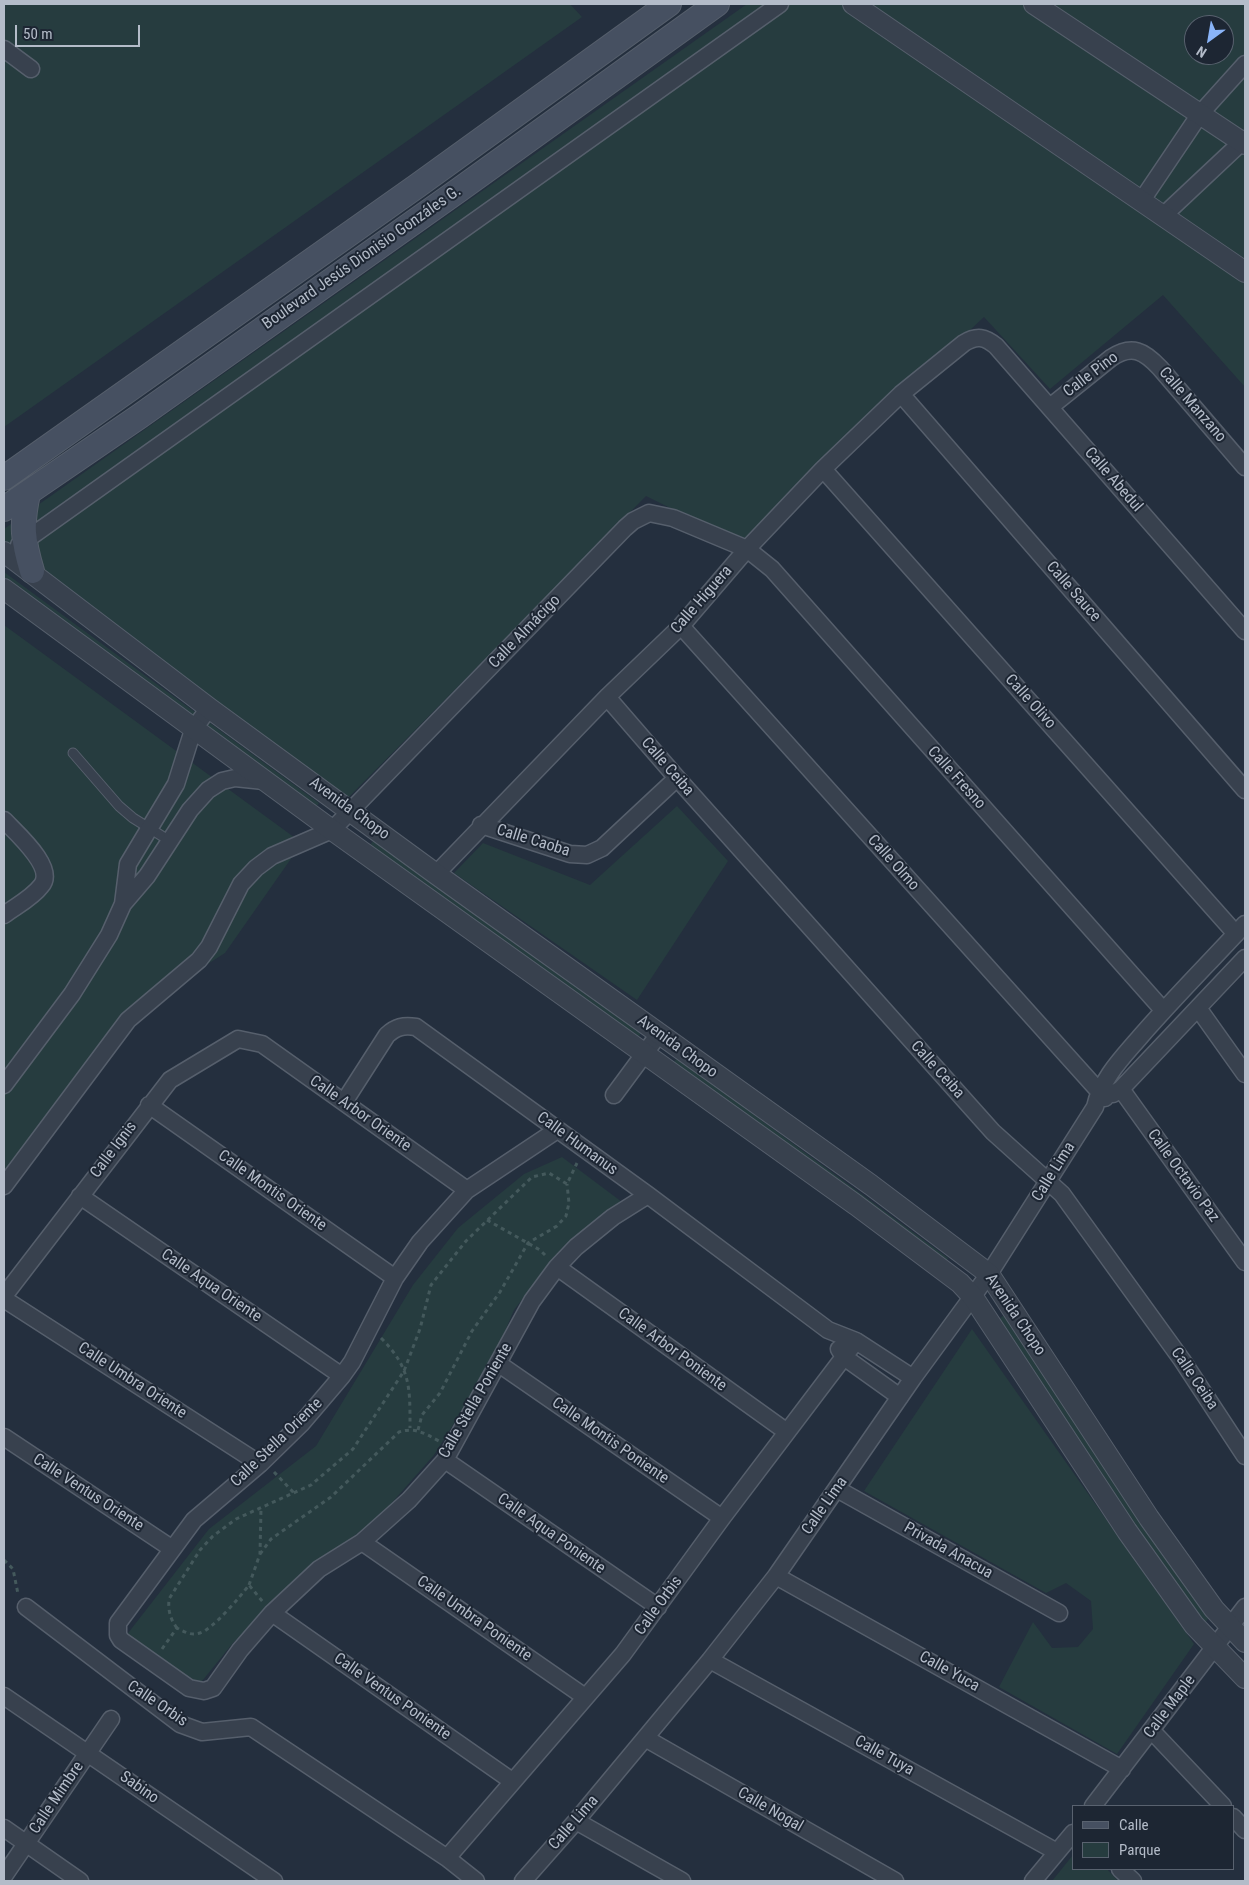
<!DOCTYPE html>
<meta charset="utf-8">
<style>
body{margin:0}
#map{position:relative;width:1249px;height:1885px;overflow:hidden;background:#242f3e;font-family:"Roboto Condensed",sans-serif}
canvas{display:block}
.frame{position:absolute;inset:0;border:5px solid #b4bcc9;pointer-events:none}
.legend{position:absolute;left:1072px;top:1805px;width:162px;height:65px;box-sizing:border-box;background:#1d2633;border:1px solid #59626f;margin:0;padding:6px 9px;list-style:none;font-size:15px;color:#b4bcc9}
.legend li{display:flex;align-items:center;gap:10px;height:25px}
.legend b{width:25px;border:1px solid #59626f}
.north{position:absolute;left:1184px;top:15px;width:50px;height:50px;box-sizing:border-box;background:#1d2633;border:1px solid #59626f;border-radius:50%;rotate:212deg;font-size:14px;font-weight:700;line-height:20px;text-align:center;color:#b4bcc9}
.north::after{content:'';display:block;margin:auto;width:18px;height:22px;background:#8ab4f8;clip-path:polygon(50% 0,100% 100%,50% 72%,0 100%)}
.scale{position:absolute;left:15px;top:25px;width:125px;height:22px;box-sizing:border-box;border:2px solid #b4bcc9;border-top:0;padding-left:6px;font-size:15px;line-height:18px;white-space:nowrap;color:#b4bcc9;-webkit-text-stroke:4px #1d2633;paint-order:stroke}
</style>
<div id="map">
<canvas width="1249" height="1885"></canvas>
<div class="frame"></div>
<ul class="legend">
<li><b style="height:6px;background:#465061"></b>Calle</li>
<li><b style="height:14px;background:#263c3f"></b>Parque</li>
</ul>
<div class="north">N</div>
<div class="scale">50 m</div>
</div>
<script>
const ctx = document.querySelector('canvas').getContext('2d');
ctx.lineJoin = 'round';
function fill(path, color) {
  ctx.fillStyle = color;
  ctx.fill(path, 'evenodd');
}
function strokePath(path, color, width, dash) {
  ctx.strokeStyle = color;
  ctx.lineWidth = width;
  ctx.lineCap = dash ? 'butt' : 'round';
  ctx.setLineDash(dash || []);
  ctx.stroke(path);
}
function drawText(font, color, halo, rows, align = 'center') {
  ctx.font = font + ' "Roboto Condensed",sans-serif';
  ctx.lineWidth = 4;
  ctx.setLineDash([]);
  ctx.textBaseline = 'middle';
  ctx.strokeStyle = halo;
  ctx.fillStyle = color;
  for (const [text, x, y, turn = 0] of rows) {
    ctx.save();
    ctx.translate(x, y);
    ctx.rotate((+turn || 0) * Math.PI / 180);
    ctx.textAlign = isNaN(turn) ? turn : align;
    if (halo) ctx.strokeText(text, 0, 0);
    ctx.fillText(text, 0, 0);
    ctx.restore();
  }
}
const green = new Path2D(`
 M4,4H570L582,17L4,427Z
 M747,4H1245V387L1163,295L1050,389L984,317L741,543L646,496L346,800L4,546V529ZM1194,25H1224V55H1194Z
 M4,572L319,803L314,810L4,584Z
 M4,625L302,843L225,953L134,1011L4,1178Z
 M677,806L728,861L637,1000L454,873L483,843L590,885Z
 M373,841L642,1032L636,1040L367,849Z
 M677,1058L948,1258L943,1267L671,1066Z
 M562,1157L622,1202L553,1259L514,1310L490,1366L434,1455L389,1506L362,1530L312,1567L233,1643L198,1686L125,1637L209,1529L316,1446L413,1285L458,1228L524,1174Z
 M1004,1315L1209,1617L1202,1628L995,1322Z
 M972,1329L1194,1644L1117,1754L999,1687L1033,1622L1052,1648L1078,1647L1093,1629L1091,1601L1066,1583L1046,1593L864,1491Z
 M1073,1855V1869H1107L1118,1881H1052Z`);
const path = new Path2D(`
 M487,1220L540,1250L546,1256
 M381,1338C411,1368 410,1388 410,1428
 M418,1430L422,1415L440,1393L472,1331L500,1292L528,1243L557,1226L566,1216L569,1203L567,1184
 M274,1472L294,1493
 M260,1554L271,1539L331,1497L399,1432C415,1427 424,1433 439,1441
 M4,1560L13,1569L18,1594
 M249,1585L260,1554L261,1508
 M177,1628C170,1619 168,1610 169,1599L200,1550L213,1536L236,1519L311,1485L353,1449L404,1371L420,1329L431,1285L466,1241L532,1177L549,1173L567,1184L577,1163
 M162,1649L177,1628C185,1632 191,1636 200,1633C213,1629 240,1597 249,1585L263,1602`);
const service = new Path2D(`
 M73,753L119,806L133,818L170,841`);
const minor = new Path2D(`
 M4,49L31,69
 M1142,200L1200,114L1245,64
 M1164,215L1245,139
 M901,394L1245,790
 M1050,407L1111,358C1132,344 1144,351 1160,368L1245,467
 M823,469L1236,934
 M19,545L780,4
 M681,626L1105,1098
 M607,697L677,778L993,1132L1062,1194L1182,1360L1245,1456
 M4,820C16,833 57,868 41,886C32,898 16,906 4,915
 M481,825L570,854L587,855L602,848L677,778
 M436,874L607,697L681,626L747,549L823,469L901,394L964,343C977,335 985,337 996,346L1245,631
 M123,904L128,864L176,784L193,730L209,708
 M1198,1008L1245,1074
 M4,1085L72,994L109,935L123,904L147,876L190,810L208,790L222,781L235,778L264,781
 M1121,1089L1245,1262
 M1113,1094L1121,1089L1245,958
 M614,1095L659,1034
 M344,1102L387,1035C396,1027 403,1025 416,1027L648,1195L828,1330L856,1341L913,1378
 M149,1105L395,1278
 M557,1130L467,1190L420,1242L395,1278L352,1362L342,1376L301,1424L260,1464L194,1520L118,1623V1635L121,1640L189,1688L204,1691L213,1688L240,1650L272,1613L319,1569L362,1542L409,1500L445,1460L532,1301L557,1267L576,1247L613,1217L648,1195
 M4,1186L128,1020L199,960L209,947L241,884L256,868L272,856L332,830L625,528L633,521L649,513L673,518L747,549L772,569L1163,1010
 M80,1196L342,1376
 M557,1267L787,1432
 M4,1296L170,1080L238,1039L262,1044L467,1190
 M4,1299L260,1464
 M839,1349L844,1357L900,1397
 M499,1364L722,1518
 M4,1437L171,1548
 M445,1460L658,1607
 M837,1489L1059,1613
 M362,1542L585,1697
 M776,1576L1122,1769
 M26,1607L180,1724L202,1732L251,1727L447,1858L476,1881
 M272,1613L512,1781
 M710,1660L1057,1852
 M4,1696L274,1881
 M1152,1731L1223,1806
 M645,1738L895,1881
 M1093,1806L1245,1607
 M1233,1817L1245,1830
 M576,1821L682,1881
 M4,1828L80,1881
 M447,1858L623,1654L722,1518L856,1341
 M1120,1869L1133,1881
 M4,1876L111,1719
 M523,1881L576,1821L710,1660L776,1576L913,1378L989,1274L1095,1107C1101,1079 1122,1058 1140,1037C1174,998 1210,962 1245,924
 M1033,1881L1073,1833`);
const tertiary = new Path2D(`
 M853,4L1245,272
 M1034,4L1245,144
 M4,552L209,708L436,874L871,1185L989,1274L1149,1518L1214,1609L1245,1642
 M4,589L332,830L856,1205L960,1283L973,1297L1127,1531L1194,1625L1245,1678`);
const secondary = new Path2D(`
 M4,478L417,186L669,4
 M28,494C21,525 23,541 32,571
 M4,509L140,416L459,190L717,4`);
const streetNames = [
 ["Boulevard Jesús Dionisio Gonzáles G.",362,258,-35],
 ["Calle Pino",1091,375,-37],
 ["Calle Manzano",1192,405,49],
 ["Calle Abedul",1113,480,49],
 ["Calle Sauce",1073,592,49],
 ["Calle Higuera",702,600,-49],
 ["Calle Almácigo",525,632,-46],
 ["Calle Olivo",1030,702,48],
 ["Calle Ceiba",667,767,49],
 ["Calle Fresno",956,778,48],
 ["Avenida Chopo",349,809,36],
 ["Calle Caoba",533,841,17],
 ["Calle Olmo",893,863,48],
 ["Avenida Chopo",677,1047,36],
 ["Calle Ceiba",937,1070,48],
 ["Calle Arbor Oriente",360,1114,35],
 ["Calle Humanus",577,1144,36],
 ["Calle Ignis",114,1150,-53],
 ["Calle Lima",1054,1172,-58],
 ["Calle Octavio Paz",1183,1176,54],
 ["Calle Montis Oriente",272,1191,35],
 ["Calle Aqua Oriente",211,1286,34],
 ["Avenida Chopo",1015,1315,56],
 ["Calle Arbor Poniente",672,1350,36],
 ["Calle Ceiba",1194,1379,56],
 ["Calle Umbra Oriente",132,1381,33],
 ["Calle Stella Poniente",476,1401,-60],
 ["Calle Montis Poniente",610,1441,35],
 ["Calle Stella Oriente",277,1443,-44],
 ["Calle Ventus Oriente",88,1493,33],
 ["Calle Lima",825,1506,-55],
 ["Calle Aqua Poniente",551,1534,35],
 ["Privada Anacua",948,1551,29],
 ["Calle Orbis",659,1606,-54],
 ["Calle Umbra Poniente",474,1619,35],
 ["Calle Yuca",949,1672,29],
 ["Calle Ventus Poniente",392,1697,35],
 ["Calle Orbis",157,1704,34],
 ["Calle Maple",1170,1707,-53],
 ["Calle Tuya",884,1756,29],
 ["Sabino",139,1788,35],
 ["Calle Mimbre",57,1798,-56],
 ["Calle Nogal",770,1810,30],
 ["Calle Lima",574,1823,-49]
];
fill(green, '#263c3f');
strokePath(service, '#565f6c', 11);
strokePath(minor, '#565f6c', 19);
strokePath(tertiary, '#565f6c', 22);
strokePath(secondary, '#565f6c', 26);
strokePath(path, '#44595c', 3, [4, 4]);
strokePath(service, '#38414e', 9);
strokePath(minor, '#38414e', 16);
strokePath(tertiary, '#38414e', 20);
strokePath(secondary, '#465061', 24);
drawText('16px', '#b4bcc9', '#1d2633', streetNames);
</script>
